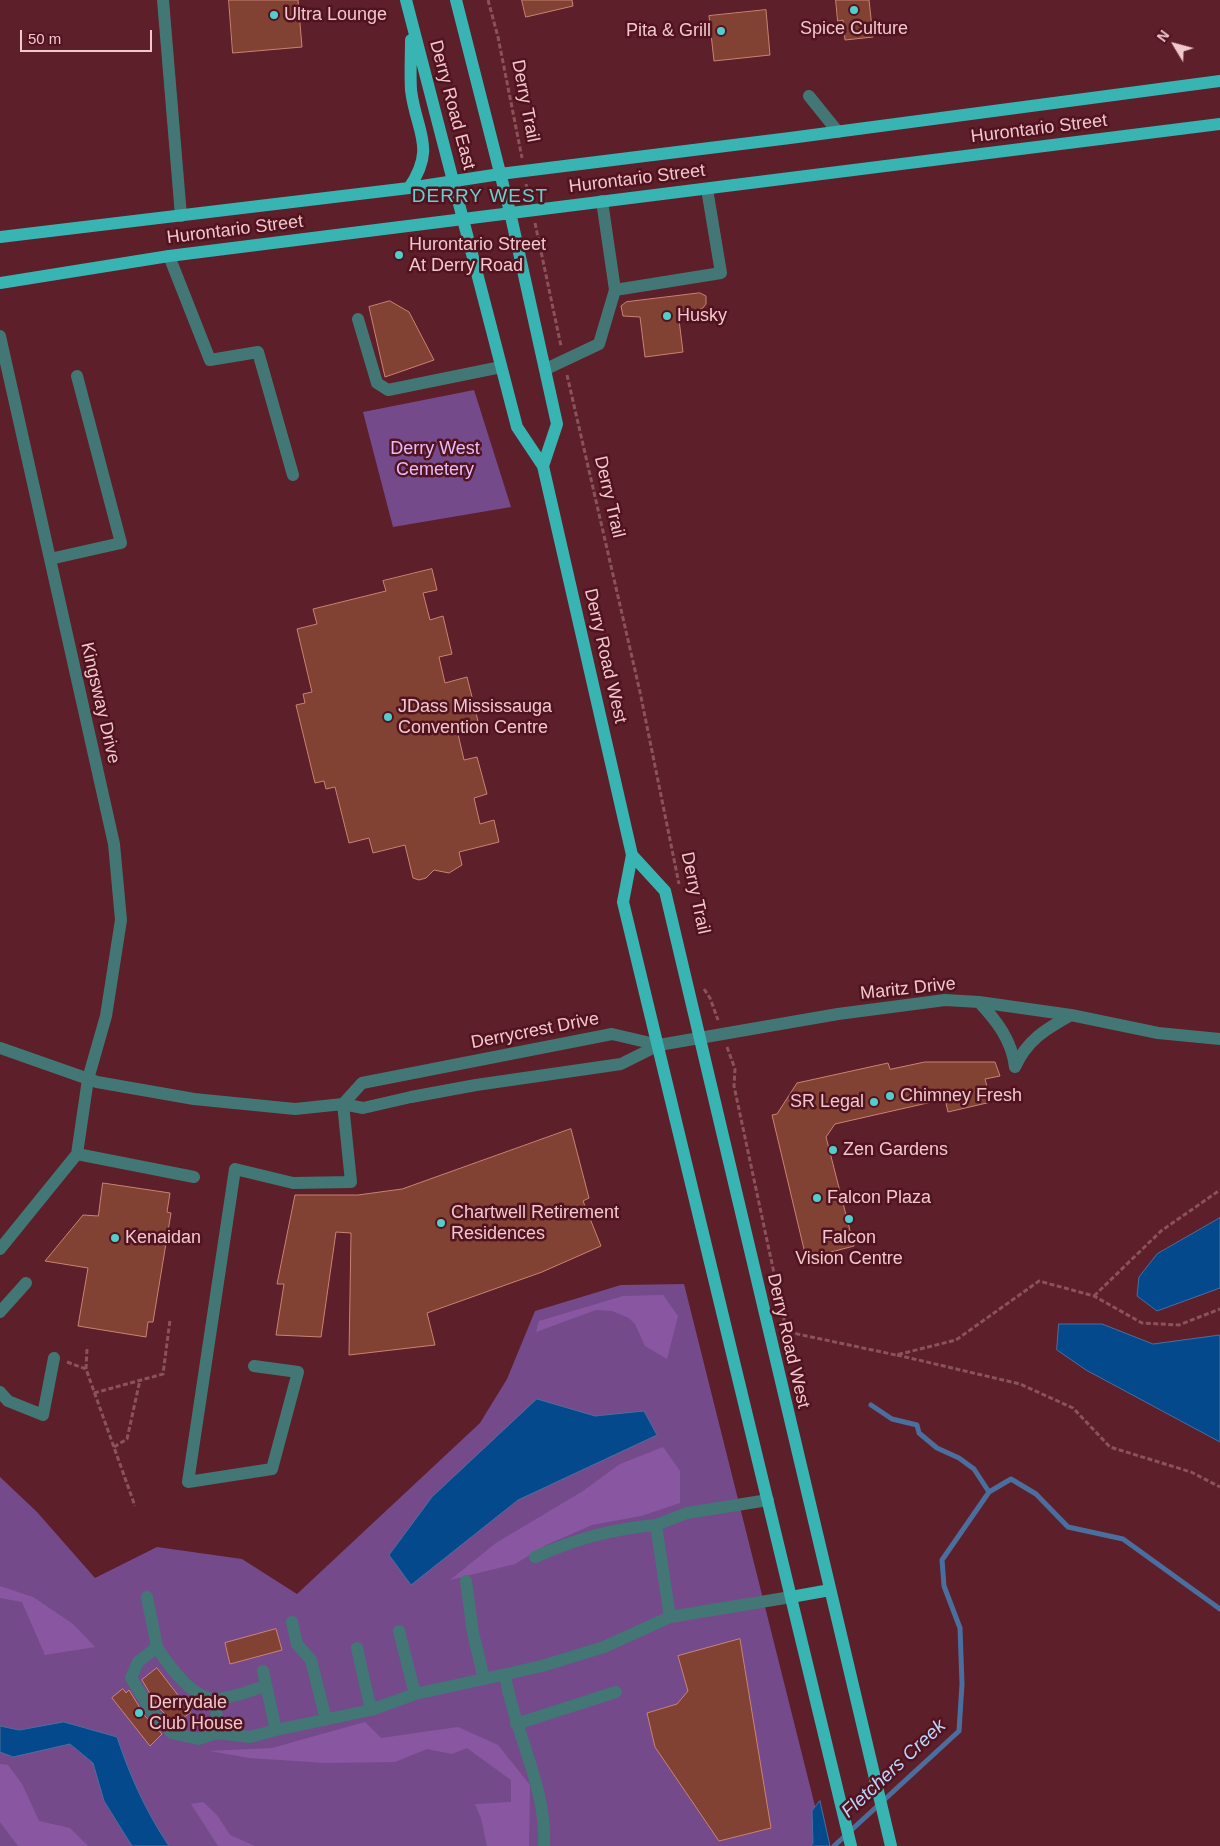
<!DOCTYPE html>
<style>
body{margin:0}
#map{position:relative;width:1220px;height:1846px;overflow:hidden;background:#5d1f29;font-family:Helvetica,sans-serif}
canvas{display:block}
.north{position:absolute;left:1150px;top:20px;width:50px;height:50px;-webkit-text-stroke:4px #51131f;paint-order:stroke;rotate:307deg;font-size:14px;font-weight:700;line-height:20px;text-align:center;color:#f1c8cb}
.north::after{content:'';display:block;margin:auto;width:18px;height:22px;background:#f1c8cb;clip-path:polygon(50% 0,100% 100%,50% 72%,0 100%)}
.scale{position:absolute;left:20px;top:30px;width:132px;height:22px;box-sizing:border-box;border:2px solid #f1c8cb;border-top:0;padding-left:6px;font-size:15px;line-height:18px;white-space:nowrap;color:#f1c8cb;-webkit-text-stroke:4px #51131f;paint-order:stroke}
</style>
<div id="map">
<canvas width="1220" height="1846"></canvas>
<div class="north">N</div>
<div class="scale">50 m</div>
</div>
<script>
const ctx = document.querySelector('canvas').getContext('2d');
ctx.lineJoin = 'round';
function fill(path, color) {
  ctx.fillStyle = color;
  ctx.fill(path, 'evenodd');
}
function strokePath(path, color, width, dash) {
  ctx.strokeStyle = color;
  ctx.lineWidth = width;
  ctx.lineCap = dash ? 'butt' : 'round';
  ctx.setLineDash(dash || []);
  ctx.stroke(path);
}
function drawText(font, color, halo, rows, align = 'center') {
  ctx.font = font + ' Helvetica,sans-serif';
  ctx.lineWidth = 5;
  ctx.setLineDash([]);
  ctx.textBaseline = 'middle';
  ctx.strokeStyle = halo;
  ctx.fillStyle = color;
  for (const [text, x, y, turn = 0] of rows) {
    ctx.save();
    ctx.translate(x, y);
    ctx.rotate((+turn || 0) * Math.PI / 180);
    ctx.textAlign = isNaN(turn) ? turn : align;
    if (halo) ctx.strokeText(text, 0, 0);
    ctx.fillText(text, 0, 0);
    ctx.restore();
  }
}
const green = new Path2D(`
 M474,390L511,507L393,527L363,412Z
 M684,1284L825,1846H0V1477L37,1512L95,1578L157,1547L242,1559L297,1594L480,1423L507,1379L535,1311L621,1285Z`);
const forest = new Path2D(`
 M663,1295L678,1316L667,1359L645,1346L635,1324L629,1318L612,1311L596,1310L536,1332L539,1321L623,1296Z
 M663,1447L680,1471V1503L641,1516L592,1525L546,1545L515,1564L450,1580L496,1543L583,1491L620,1464Z
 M0,1586L33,1597L73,1624L95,1647L45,1655L22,1602L0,1598Z
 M365,1722L381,1738L458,1727L498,1745L530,1785L529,1846H487L481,1818L475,1804L511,1802V1780L467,1748L452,1754L427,1749L395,1762L326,1763L249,1758L210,1751L272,1748Z
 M0,1764L8,1765L22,1784L39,1821L70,1828L88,1846H18L0,1822Z
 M203,1802L217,1815L230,1835L255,1846H218L191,1804Z`);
const water = new Path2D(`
 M1220,1218V1288L1157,1311L1137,1296L1139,1277L1157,1254Z
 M1059,1324H1102L1153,1344L1220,1335V1442L1086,1370L1057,1350Z
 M537,1399L595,1416L644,1411L657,1435L518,1500L411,1585L389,1555L432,1497Z
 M64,1722L117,1737C130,1776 146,1812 169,1846H132L104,1801L93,1763L70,1744L13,1757L0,1752V1726L19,1730Z
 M820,1801L830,1846H811L813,1843L812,1811Z`);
const stream = new Path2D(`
 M871,1405L892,1419L917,1425L919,1433L937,1448L959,1458L974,1469L989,1492
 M834,1846L959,1731L962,1684L960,1628L944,1586L942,1560L989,1492L1011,1479L1036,1494L1068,1527L1123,1539L1220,1609`);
const building = new Path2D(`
 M229,0H298L302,47L233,53Z
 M522,0H572L573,6L526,17Z
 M836,0H869L873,37L845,40L843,20L838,21Z
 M766,10L770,55L714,61L709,16Z
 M700,293L706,296V304L702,309L678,312L683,352L645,357L640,317L623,316L621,306L626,302Z
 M390,301L409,312L434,360L385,377L369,307Z
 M432,569L437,590L423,593L430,620L443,616L452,654L439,657L445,683L467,677L480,729L458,734L464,760L477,757L487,794L474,798L480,824L494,820L499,842L459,852L462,865L449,873L434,870L426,878L419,880L413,878L405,845L373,853L369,838L349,843L335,787L326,789L324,781L315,783L296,705L305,703L303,694L312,692L297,629L317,624L313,609L386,591L383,581Z
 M925,1062H995L1000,1076L985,1079L991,1102L948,1112L945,1099L835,1124L826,1137L854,1246L831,1252L833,1260L808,1266L772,1115L777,1114L797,1083L888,1063L890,1069Z
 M571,1129L589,1198L583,1201L601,1246L542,1272L427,1313L435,1345L349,1355L351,1233L336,1232L321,1337L276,1335L284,1284H277L295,1195H358L402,1189Z
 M103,1183L170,1193L167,1212L171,1213L153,1322H148L146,1337L78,1326L88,1268L45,1261L83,1215L98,1216Z
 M276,1629L282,1650L230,1664L225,1643Z
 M740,1639L771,1828L719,1841L655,1747L647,1713L677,1704L688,1691L678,1656Z
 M157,1668L191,1712L175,1724L158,1707L142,1680Z
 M123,1689L126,1693L129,1690L145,1716L162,1734L150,1746L112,1698Z`);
const path = new Path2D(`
 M488,0L498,37L522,158
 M526,184L529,197
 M535,223L561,346
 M567,375L640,692L679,884
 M704,989L710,998L718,1020
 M727,1047L735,1069L734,1086L790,1348
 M1094,1296L1161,1231L1220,1190
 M788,1332L896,1355L956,1340L1039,1281L1094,1296L1142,1323L1179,1325L1220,1309
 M87,1349L86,1369L135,1506
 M897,1355L1020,1384L1073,1408L1110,1447L1191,1472L1220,1487
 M67,1362L86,1369
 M94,1393L163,1374L170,1320
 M114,1447L127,1439L140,1380`);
const minor = new Path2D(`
 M163,0L181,216
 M809,96L838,132
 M602,201L615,290
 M169,256L210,360L258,352L293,475
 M358,319L377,383L388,390L501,367
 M0,336L114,844L121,920L106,1016L88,1079L77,1154L0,1249
 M546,369L599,344L615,290L721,273L707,189
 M50,559L121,543L77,376
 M979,1002C997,1021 1012,1041 1015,1067
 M0,1048L97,1082L194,1099L295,1109L343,1104L363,1108L411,1097L476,1085L621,1064L659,1045L838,1014L945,1000L979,1002L1071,1015L1158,1033L1220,1039
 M1015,1067C1027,1040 1046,1029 1071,1015
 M343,1104L362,1083L612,1034L659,1045
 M77,1154L194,1177
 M0,1312L26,1283
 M254,1366L298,1372L272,1469L188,1482L235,1169L293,1183L351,1182L343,1104
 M0,1392L8,1401L43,1415L54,1358
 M656,1525L687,1513L768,1500
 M535,1557C576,1539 611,1529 656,1525L670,1617L791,1597
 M147,1597L157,1647L138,1662L131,1678L152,1712L172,1733L198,1739L217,1733L250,1737L276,1730
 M292,1622L297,1644L311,1660L326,1720
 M399,1631L415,1694
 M157,1647C168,1665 193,1700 217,1699C233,1698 251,1690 266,1686
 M357,1648L371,1710
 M263,1671L276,1730L371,1710L415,1694L484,1679L473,1633L466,1581
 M505,1675C514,1732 547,1787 544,1846
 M484,1679L542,1666L604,1647L670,1617
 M216,1699L217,1733
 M516,1724L616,1692`);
const major = new Path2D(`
 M406,0L517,427L543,466L632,855L623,902L851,1846
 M456,0L510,212L557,424L543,466
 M409,188C437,147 416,132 411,90C410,73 411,56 411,40
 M0,237L409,188L500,174L790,138L1220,81
 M0,283L169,256L1220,124
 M632,855L665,891L891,1846
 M791,1597L830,1590`);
const markers = [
 [854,10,5,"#53cdcb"],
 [274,15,5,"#53cdcb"],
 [721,31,5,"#53cdcb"],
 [399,255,5,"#53cdcb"],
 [667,316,5,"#53cdcb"],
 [388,717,5,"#53cdcb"],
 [890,1096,5,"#53cdcb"],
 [874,1102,5,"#53cdcb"],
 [833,1150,5,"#53cdcb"],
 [817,1198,5,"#53cdcb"],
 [849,1219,5,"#53cdcb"],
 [441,1223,5,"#53cdcb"],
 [115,1238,5,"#53cdcb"],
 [139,1713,5,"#53cdcb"]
];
const poiNames = [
 ["Ultra Lounge",284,15],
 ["Spice Culture",854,29,"center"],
 ["Pita & Grill",711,31,"right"],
 ["Hurontario Street",409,245],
 ["At Derry Road",409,266],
 ["Husky",677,316],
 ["JDass Mississauga",398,707],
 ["Convention Centre",398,728],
 ["Chimney Fresh",900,1096],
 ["SR Legal",864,1102,"right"],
 ["Zen Gardens",843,1150],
 ["Falcon Plaza",827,1198],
 ["Chartwell Retirement",451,1213],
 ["Residences",451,1234],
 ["Kenaidan",125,1238],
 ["Falcon",849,1238,"center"],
 ["Vision Centre",849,1259,"center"],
 ["Derrydale",149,1703],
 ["Club House",149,1724]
];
const streetNames = [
 ["Derry Trail",525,101,79],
 ["Derry Road East",452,105,75],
 ["Hurontario Street",1039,129,-7],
 ["Hurontario Street",637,179,-7],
 ["Hurontario Street",235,230,-7],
 ["Derry Trail",609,497,77],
 ["Derry Road West",605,656,77],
 ["Kingsway Drive",100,703,77],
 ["Derry Trail",695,893,78],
 ["Maritz Drive",908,989,-6],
 ["Derrycrest Drive",535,1031,-11],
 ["Derry Road West",788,1341,77]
];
const parkNames = [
 ["Derry West",435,449],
 ["Cemetery",435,470]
];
const neighbourhoodNames = [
 ["DERRY WEST",480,197]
];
const waterNames = [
 ["Fletchers Creek",894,1769,-43]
];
fill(green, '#754a8b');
fill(forest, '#8957a2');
fill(water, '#03498b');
strokePath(water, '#4a6f9e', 1);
strokePath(stream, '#4a6f9e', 5);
fill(building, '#814133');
strokePath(building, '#ca8373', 1);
strokePath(path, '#8a535a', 3, [5, 2.5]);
strokePath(minor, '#427775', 12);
strokePath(major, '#38b4b2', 12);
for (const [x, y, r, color] of markers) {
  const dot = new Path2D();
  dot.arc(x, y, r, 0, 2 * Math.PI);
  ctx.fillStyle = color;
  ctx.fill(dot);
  strokePath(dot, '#51131f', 2);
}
drawText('18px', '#f1c8cb', '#51131f', poiNames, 'left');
drawText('18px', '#f1c8cb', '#51131f', streetNames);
drawText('18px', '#e5bdfa', '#51131f', parkNames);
ctx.letterSpacing = '1px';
drawText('19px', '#66d2d0', '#51131f', neighbourhoodNames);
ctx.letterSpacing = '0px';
drawText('italic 19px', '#b8d7fc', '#51131f', waterNames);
</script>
